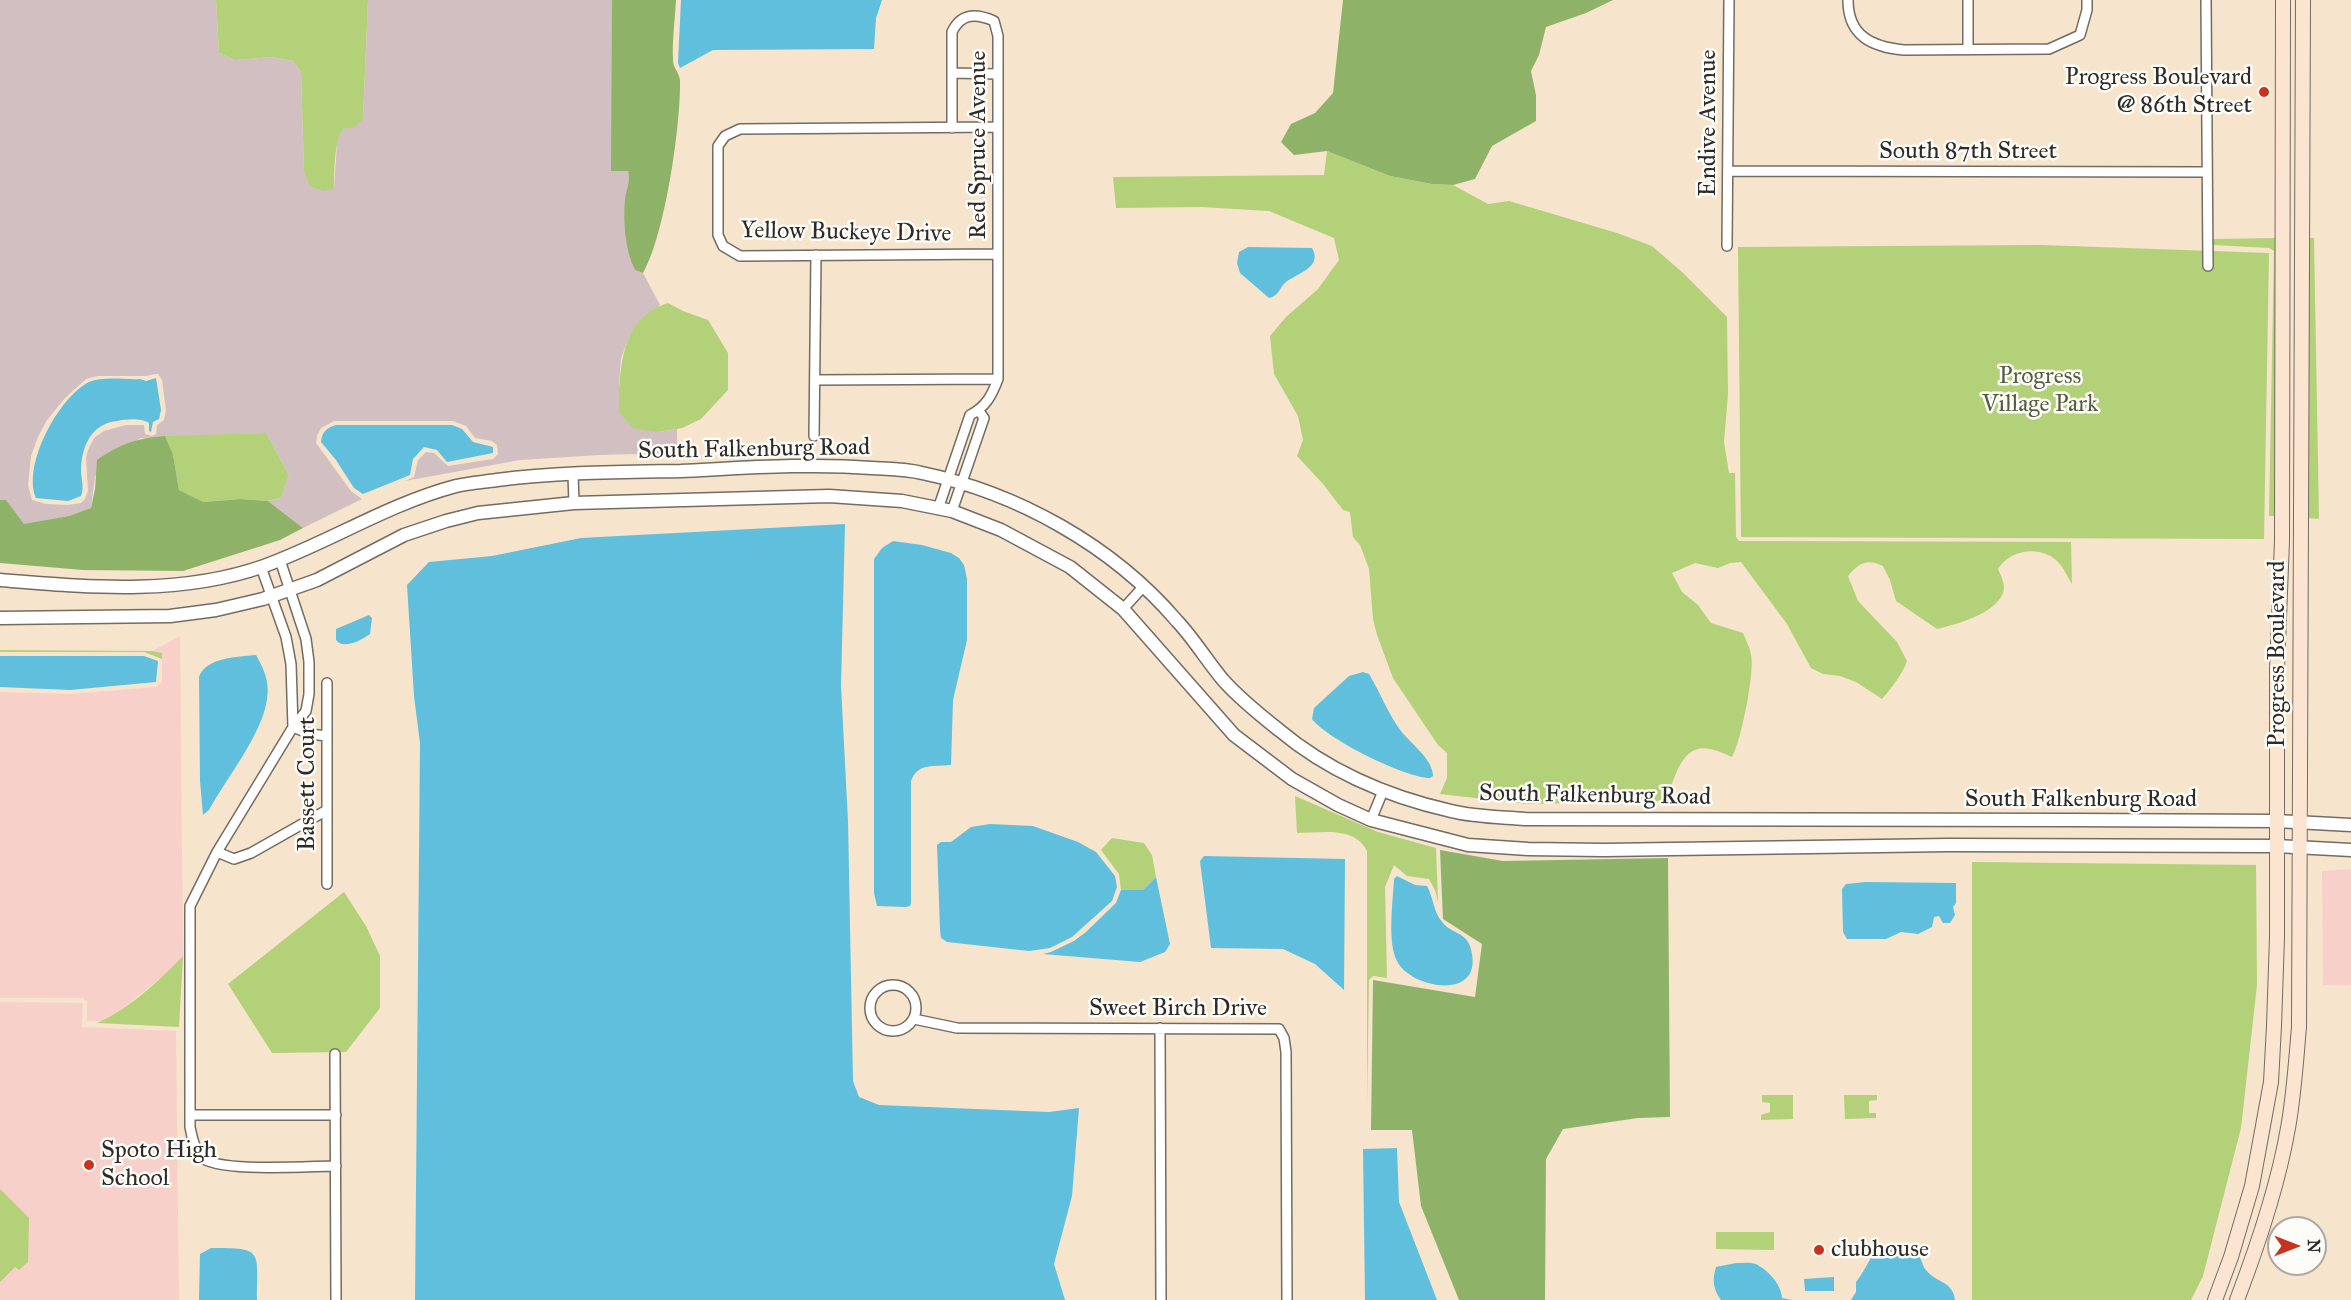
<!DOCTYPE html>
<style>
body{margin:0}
#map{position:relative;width:2351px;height:1300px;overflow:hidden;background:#f6e4cc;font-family:"IM FELL Great Primer",serif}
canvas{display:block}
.north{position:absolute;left:2267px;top:1216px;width:60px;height:60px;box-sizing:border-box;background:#fdfcf7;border:2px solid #a9a8a5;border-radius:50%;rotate:90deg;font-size:16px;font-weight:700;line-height:24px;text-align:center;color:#2b2b2b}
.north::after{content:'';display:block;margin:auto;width:21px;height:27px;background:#c8321e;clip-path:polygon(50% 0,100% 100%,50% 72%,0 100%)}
</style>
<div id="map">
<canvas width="2351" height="1300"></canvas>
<div class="north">N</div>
</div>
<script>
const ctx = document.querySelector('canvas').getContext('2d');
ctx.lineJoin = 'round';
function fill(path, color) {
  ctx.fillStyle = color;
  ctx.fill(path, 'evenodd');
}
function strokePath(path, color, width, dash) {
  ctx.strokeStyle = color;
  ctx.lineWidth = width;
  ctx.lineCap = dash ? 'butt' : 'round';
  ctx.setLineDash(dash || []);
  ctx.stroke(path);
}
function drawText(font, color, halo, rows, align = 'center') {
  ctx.font = font + ' "IM FELL Great Primer",serif';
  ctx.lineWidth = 5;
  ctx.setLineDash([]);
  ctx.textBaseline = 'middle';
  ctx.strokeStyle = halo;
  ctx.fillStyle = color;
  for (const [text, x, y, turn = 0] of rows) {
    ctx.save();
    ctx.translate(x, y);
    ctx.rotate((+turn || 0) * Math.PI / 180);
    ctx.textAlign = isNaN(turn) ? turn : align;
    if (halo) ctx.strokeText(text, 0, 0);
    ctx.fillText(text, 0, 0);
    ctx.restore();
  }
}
const built = new Path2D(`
 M180,636L183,956L168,972L114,1015L102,1021H87V1002L83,998H0V692L70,694L156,687L162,682V653L152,651Z
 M2351,869V985H2323L2322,871Z
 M0,1002L83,1003L82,1027L176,1031L179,1300H0Z`);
const industrial = new Path2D(`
 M0,0H216L219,53L235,60L272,57L293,61L301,72L304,171L334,189L337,143L341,131L363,119L368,0H612V171H628L630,177L625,201L626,236L635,270L643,273L660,305L628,340L621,358L619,385L658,432L677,429V453L599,455L520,460L405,481L414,477L418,460L426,452L434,453L448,466L493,459L498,454L497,445L492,441L475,438L466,426L453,421H334L321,428L317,436L316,443L351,491L362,499L303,528L268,501L281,498L289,475L266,433L140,438L95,476L91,508L69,516L24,525L6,501L0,500ZM156,374H158L162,380L166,410L164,420L157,425L156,434L152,436L145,434L144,425H126L104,431L94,438L88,450L86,458L88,491L85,499L81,503L68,505L46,504L32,500L28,485L31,456L38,437L47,420L65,398L86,379L98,376H146Z`);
const green = new Path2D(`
 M216,0H368L363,119L354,128C351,128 347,128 344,129C334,136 334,177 334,189L323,191L310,186L304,171L301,72L293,61L272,57L235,60L219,53Z
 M1327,151L1390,176L1432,184L1453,185L1488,204L1509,201L1617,233L1652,246L1682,272L1727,317L1728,394L1724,442L1729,473H1735L1736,537L1739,541L2071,542L2072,584C2067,576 2063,566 2056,560C2039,545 2009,550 1998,569C2001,576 2006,585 2003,593C1995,614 1957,624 1937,629L1896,601L1890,580L1883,566C1868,558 1858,563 1848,576L1858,601L1897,642L1907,661C1903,673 1891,689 1882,699L1856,682L1840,676L1823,674L1811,668L1787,624L1741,562L1730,563L1718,568L1695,563L1672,573L1682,592L1698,605L1711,623L1743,633C1746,640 1750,648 1751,655C1755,672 1741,742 1732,757C1707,745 1691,742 1678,769C1673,780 1669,789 1671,801L1528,804L1440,794L1447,778V753L1438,745L1393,678L1377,635L1373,619L1369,569L1360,545L1353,537L1350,512L1343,510L1323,484L1297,456L1303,440L1298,416L1274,374L1270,336L1286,317L1318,289L1339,260L1334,238L1269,211L1201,207L1116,208L1113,177L1324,175Z
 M2277,238V262L2275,264L2277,267L2276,516H2269L2274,251L2269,248L2213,245V239Z
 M2308,238H2314L2319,519L2307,518Z
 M2041,245L2269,253L2264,539L1741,537L1738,247Z
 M668,303L683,311L708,320L728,353V390L701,419L682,428L658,432L633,428L619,412C619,371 620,318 668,303Z
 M266,433L289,475L281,498L268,501L240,499L202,502L179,490L173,454L165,436Z
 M0,650L152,651L162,653V659L144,652H0Z
 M1295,796L1378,832L1436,848L1438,902L1435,890L1429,879L1407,876L1394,865L1385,887L1387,978L1373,976L1369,980L1367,1103V851C1355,826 1321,833 1297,833Z
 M1112,838L1144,843L1152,855L1156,877L1143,890H1121L1119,874L1101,850Z
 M1972,862L2256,865L2257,985L2241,1128L2203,1276L2191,1300H1972Z
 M344,892L366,926L380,956V1008L346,1052L272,1053L228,984Z
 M183,956L179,1027L97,1023C129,1009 159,981 183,956Z
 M1762,1095H1793V1119L1761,1120V1115L1770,1112V1103L1762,1102Z
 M1844,1095H1877V1100L1869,1101V1113H1876V1118L1845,1119Z
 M0,1189L29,1218L28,1262L19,1270L15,1267L0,1282Z
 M1716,1232H1774V1250L1716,1249Z`);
const forest = new Path2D(`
 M612,0H676C675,20 672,40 673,60C673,68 679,72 680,80C681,125 665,235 643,273L635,270C625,250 623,222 625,199C626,190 631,181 628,171H611Z
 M1343,0H1613L1586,13L1546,27L1539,55L1531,71L1536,95V121L1492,146L1475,179L1453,185L1432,184L1390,176L1327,151L1294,155L1281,142L1291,124L1315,113L1333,93Z
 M165,436L173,454L179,490L203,502L240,499L268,501L303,528L280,540L183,571L83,570L0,563V500H6L24,524L69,516L91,508L95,489L97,460C120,444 137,438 165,436Z
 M1440,850L1503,861L1668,858L1670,1117L1638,1118L1563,1129L1546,1159L1545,1300H1459L1421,1206L1412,1130H1371L1373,980L1475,997L1482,944L1443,919Z`);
const water = new Path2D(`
 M681,0H882L876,18L874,49L713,50L680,68L678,63Z
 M1248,247L1312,248C1323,267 1298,273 1286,282C1279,288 1279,296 1269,298L1240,273L1237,263L1239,252Z
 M156,378L161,410L159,419L153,422L151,432L149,431V423C141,418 127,419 117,421C90,424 81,448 81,473C82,481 84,489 81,496L68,501L36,498C22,465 59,397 89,382C103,376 125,380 140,379L146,381Z
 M336,425H452L462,429L473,442L493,447V453L447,462L437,450L424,447L413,459L410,475L363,494L354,488L336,460L321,442C322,432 326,428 336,425Z
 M845,524L841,686L848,821L853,1081L859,1097L879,1105L1049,1112L1079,1108L1072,1196L1054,1264L1065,1300H415L420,743L414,696L407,585L429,562L492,556L581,538Z
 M893,541L922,545L951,553L959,558L964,565L967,579V640L953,700L951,765C935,767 918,762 911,781V903L910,906L906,907L877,906L874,893V559L882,548Z
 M369,615L372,618L370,634C362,640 348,647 339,643L336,640V629Z
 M256,655C264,669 270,682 267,699C263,733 226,779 209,810L203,815L200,781L199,677C206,657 238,657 256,655Z
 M0,656H144L158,661L156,682L70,690L0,687Z
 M1363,672L1369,674C1380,692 1388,714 1401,731C1411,744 1433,759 1433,776L1430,778C1405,778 1327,739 1312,719L1314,708L1349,676Z
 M990,824L1033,826L1078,842L1096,852L1115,876L1117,887L1112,901L1072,937L1050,948L1029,951L947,942L941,938L940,930L937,845L941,842H951L971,827Z
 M1204,856L1345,859L1344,990L1315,964L1283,949L1211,948L1200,861Z
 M1397,876L1415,885L1427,886C1434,899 1433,912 1443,923C1451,933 1465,932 1470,946C1488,1003 1410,989 1397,961C1387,941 1393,901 1394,879Z
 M1156,877L1170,944L1165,952L1140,962L1043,954L1051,952L1074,941L1086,932L1116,903L1121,890H1143Z
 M1866,882L1956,883V903L1953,907L1955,915L1950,923H1943L1939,916L1934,917L1932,927L1918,934L1901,932L1886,939H1847L1843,932L1842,889L1846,884Z
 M1397,1148L1399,1202L1437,1300H1365L1363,1149Z
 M1881,1246L1909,1247C1913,1250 1917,1254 1920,1258C1922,1261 1923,1267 1926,1270C1936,1283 1953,1281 1955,1300H1851L1856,1292V1282C1866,1270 1871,1253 1881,1246Z
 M211,1248C264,1248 257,1250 257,1300H199L200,1254Z
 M1736,1263C1742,1263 1750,1262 1756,1264C1769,1271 1781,1284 1782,1298L1792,1300H1721C1713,1289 1712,1280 1716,1267Z
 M1834,1277V1291H1805L1804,1279Z`);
const minor = new Path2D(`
 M1848,0C1848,36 1872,47 1904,50L2049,49L2080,35L2087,10V0
 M1968,0V50
 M2206,0L2208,266
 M952,73L998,74
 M1729,171L2206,172
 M1727,246L1729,0
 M998,254L740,256L723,246L718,235V146L725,136L740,129L998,127
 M815,380L998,379
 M814,436L816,255
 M573,474L574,503
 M938,509L970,415C986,407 992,395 998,379V36L994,21C976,13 961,13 952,32V128
 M952,511L984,418L979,411
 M280,560L306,639L309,662V694L306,711L293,727L217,852L190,906V1127C192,1136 194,1150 201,1157C218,1173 310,1166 336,1166
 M261,567L286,637L291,664L293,727
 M1123,609L1143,587
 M327,683V884
 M293,727L310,734L327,736
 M1371,820L1383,791
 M217,852L234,859L251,853L327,810
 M870 1008a23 23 0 1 1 46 0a23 23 0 1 1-46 0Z
 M914,1019L957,1028L1279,1029L1284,1038L1286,1052L1287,1300
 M1160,1028L1161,1300
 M335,1054L336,1300
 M190,1115H336`);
const tertiary = new Path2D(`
 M0,580C88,587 179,596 264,566C330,542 388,504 456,486C470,483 484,482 497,480C558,472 620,472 681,471C744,468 809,463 872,468C888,469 906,469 922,473C1018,493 1113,546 1177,621C1194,639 1207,661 1223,680C1239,698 1260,715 1279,730C1328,771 1389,797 1451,811C1475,817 1501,817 1525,819L2072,820L2276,821L2351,825
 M0,618L170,616L216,610L263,599L317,580L404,535L446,521L478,513L574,503L829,496L902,501L952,511L1001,530L1070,567L1123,609L1234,735L1292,779L1338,805L1371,820L1468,845L1528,849L1604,850L1948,845L2276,846L2351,850`);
const secondary = new Path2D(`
 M2215,1300L2231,1257L2252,1186L2271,1082L2274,1026L2277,937V669L2282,541L2283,0
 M2237,1300C2258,1245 2278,1186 2288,1128C2294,1095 2296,1061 2299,1027L2303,0`);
const markers = [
 [2264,92,6,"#c8321e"],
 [89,1165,6,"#c8321e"],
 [1819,1250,6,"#c8321e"]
];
const poiNames = [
 ["Progress Boulevard",2252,78,"right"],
 ["@ 86th Street",2252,106,"right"],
 ["Spoto High",101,1151],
 ["School",101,1179],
 ["clubhouse",1831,1250]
];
const streetNames = [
 ["Endive Avenue",1709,123,-90],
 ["Red Spruce Avenue",979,145,-90],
 ["South 87th Street",1968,152],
 ["Yellow Buckeye Drive",846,233,1],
 ["South Falkenburg Road",754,450,-1],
 ["Progress Boulevard",2278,654,-90],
 ["Bassett Court",308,784,-90],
 ["South Falkenburg Road",1595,796,1],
 ["South Falkenburg Road",2081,800],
 ["Sweet Birch Drive",1178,1009]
];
const parkNames = [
 ["Progress",2040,377],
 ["Village Park",2040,405]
];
fill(built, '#f7d1c9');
fill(industrial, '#d2bfc1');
fill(green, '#b3d178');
fill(forest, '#8eb368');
fill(water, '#5fbfdd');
strokePath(minor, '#726c63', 12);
strokePath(tertiary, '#726c63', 15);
strokePath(secondary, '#726c63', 16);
strokePath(minor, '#fff', 9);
strokePath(tertiary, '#fff', 12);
strokePath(secondary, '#fce5d0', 14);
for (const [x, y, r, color] of markers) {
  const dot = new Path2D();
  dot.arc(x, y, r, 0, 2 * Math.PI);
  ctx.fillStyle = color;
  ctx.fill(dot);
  strokePath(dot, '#fdfcf7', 2);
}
drawText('24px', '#2b2b2b', '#fdfcf7', poiNames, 'left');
drawText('24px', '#2b2b2b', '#fdfcf7', streetNames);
drawText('24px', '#545d42', '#fdfcf7', parkNames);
</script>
